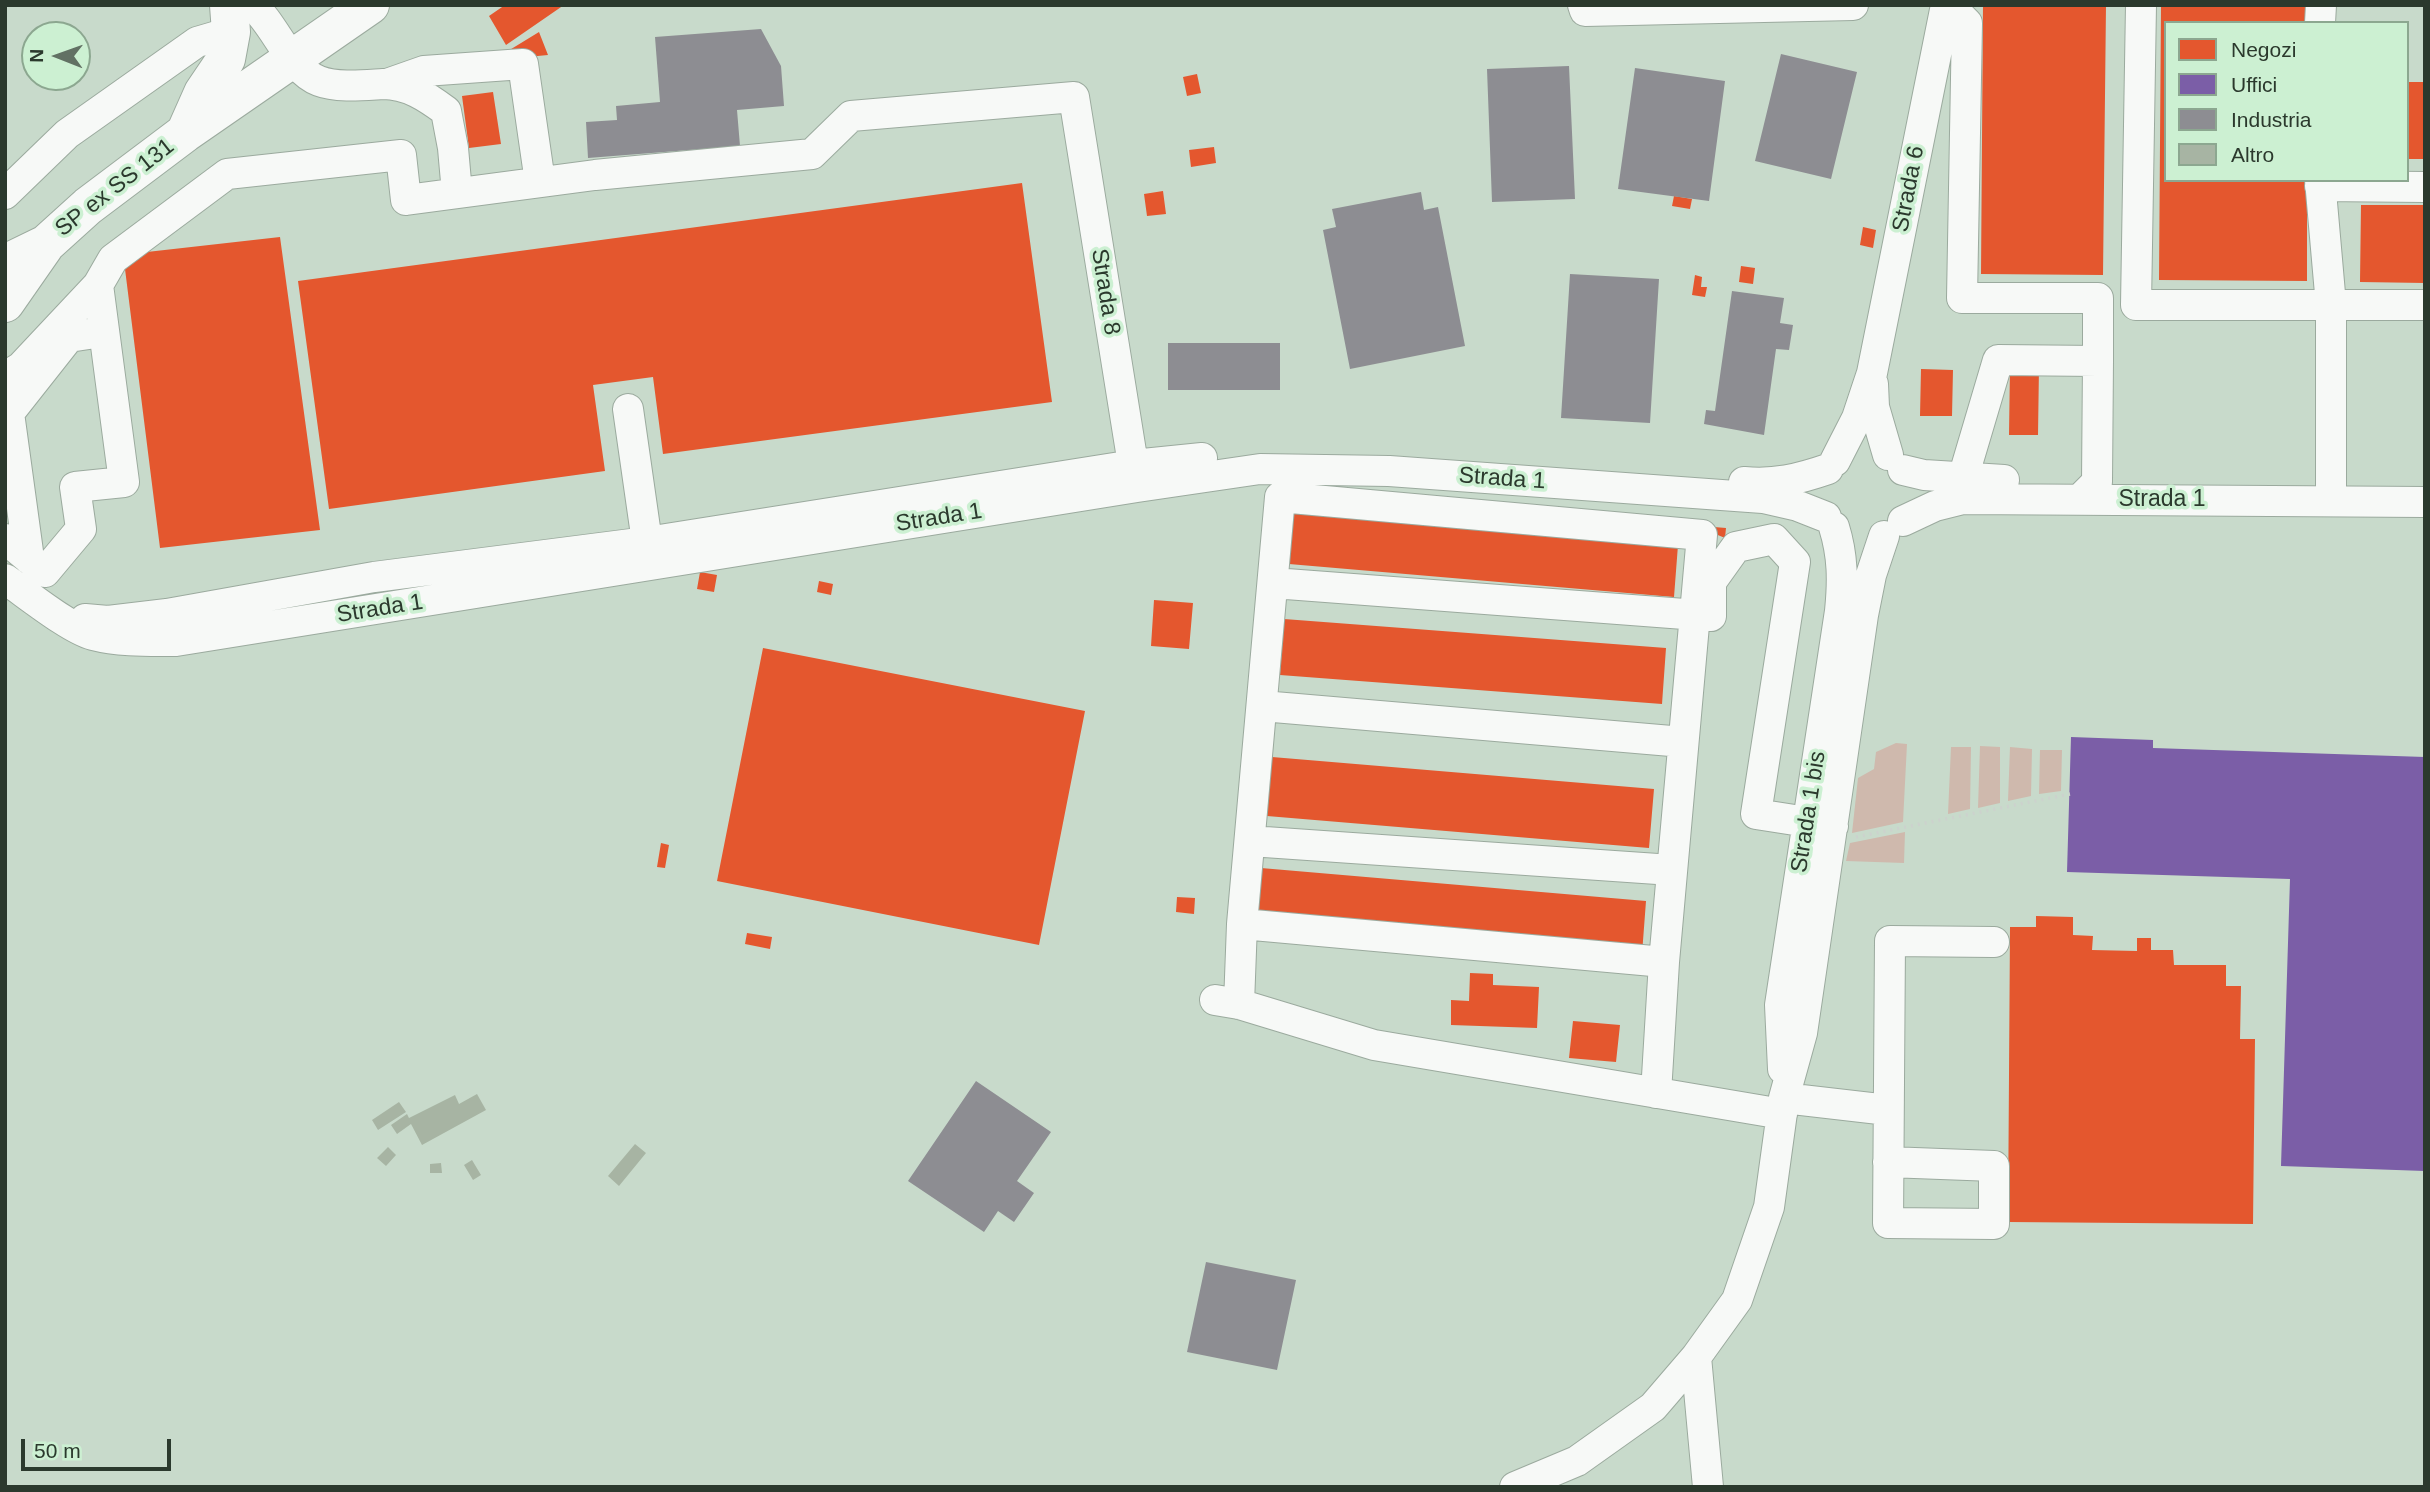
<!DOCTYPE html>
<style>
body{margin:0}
#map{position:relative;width:2430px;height:1492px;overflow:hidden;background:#c8dacb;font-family:Helvetica,sans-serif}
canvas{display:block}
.frame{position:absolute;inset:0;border:7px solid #2b392d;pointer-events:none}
.legend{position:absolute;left:2164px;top:21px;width:245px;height:161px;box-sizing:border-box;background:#ccf0d2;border:2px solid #8ca790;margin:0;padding:9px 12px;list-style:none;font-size:21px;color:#2b392d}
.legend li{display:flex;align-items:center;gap:14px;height:35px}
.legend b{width:35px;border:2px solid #8ca790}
.north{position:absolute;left:21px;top:21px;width:70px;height:70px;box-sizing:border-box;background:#ccf0d2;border:2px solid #8ca790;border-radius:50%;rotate:271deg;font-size:19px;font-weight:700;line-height:28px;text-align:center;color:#2b392d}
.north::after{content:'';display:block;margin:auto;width:24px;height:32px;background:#627164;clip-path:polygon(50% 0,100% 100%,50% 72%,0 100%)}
.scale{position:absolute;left:21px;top:1439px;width:150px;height:32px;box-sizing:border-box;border:4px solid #2b392d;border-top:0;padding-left:9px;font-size:21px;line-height:24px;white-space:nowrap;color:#2b392d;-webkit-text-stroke:5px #ccf0d2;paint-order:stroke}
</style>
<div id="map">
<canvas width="2430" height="1492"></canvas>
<div class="frame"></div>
<ul class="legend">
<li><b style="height:19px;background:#e4572e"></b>Negozi</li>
<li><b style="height:19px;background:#7b5ea7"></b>Uffici</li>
<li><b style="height:19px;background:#8d8d92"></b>Industria</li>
<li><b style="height:19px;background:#a7b4a3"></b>Altro</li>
</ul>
<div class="north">N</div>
<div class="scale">50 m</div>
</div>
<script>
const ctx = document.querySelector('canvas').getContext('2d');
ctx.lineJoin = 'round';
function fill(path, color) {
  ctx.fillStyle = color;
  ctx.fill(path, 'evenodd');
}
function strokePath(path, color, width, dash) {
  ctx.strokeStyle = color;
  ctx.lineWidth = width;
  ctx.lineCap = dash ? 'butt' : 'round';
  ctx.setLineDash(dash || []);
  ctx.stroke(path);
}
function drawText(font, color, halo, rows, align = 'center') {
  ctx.font = font + ' Helvetica,sans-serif';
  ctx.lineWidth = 7;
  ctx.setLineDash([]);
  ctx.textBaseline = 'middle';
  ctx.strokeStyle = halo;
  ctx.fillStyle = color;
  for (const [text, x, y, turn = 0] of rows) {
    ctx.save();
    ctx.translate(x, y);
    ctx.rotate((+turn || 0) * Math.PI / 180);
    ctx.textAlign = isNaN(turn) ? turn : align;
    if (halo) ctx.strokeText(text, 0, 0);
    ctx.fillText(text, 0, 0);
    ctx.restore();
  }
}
const green = new Path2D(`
 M1896,743L1907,744L1903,822L1852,833L1858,778L1874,769L1876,752Z
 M1980,746L2000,747V803L1978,808Z
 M1951,747H1971L1970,809L1948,814Z
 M2010,747L2032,749L2031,796L2008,801Z
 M2040,750H2062L2061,791L2039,794Z
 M1905,832L1904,863L1846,861L1850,843Z`);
const shops = new Path2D(`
 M505,5H564L506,45L489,16Z
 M1983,5H2106L2103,275L1981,274Z
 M2161,5H2309V23H2166V180H2307V281L2159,280Z
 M539,32L548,55L506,59L503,54Z
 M1197,74L1201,93L1187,96L1183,77Z
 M2407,82H2425V159H2407Z
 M493,92L501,144L469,148L462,96Z
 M1214,147L1216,163L1191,167L1189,150Z
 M1022,183L1052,402L663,454L653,377L593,385L605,471L329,509L298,281Z
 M1163,191L1166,214L1147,216L1144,194Z
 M1674,196L1692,199L1690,209L1672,206Z
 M2361,205H2425V283L2360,282Z
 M1863,227L1876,230L1873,248L1860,245Z
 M280,237L320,530L160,548L125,269L138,253Z
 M1741,266L1755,268L1753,284L1739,282Z
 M1695,275L1702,277L1701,287H1707L1705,297L1692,295Z
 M2010,366H2039L2038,435H2009Z
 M1921,369L1953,370L1952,416H1920Z
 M1293,511L1678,545L1674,597L1289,564Z
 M1714,527L1726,528L1725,538L1713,533Z
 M700,572L717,575L714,592L697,589Z
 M819,581L833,584L831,595L817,592Z
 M1154,600L1193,603L1189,649L1151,646Z
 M1284,619L1666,648L1662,704L1280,675Z
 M763,648L1085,711L1039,945L717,881Z
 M1272,757L1654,789L1649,848L1267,816Z
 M661,843L669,845L665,868L657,867Z
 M1261,868L1646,901L1642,954L1257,921Z
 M1177,897L1195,898L1194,914L1176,912Z
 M2036,916L2073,917V935L2093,936L2092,950L2137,951V938H2151V950H2173L2174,965H2226V986H2241L2240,1039H2255L2253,1224L2008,1222L2010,927H2036Z
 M747,933L772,937L770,949L745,944Z
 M1470,973L1493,974V985L1539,987L1537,1028L1451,1025V1000L1469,1001Z
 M1573,1021L1620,1025L1616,1062L1569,1058Z`);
const offices = new Path2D(`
 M2071,737L2153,740V748L2425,757V1171L2281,1166L2290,879L2067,872Z`);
const industry = new Path2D(`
 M761,29L781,66L784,106L737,110L740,146L588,158L586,122L617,120L616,106L660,102L655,37Z
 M1781,54L1857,72L1831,179L1755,161Z
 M1569,66L1575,199L1492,202L1487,69Z
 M1635,68L1725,81L1709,201L1618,189Z
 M1421,192L1424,210L1438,207L1465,346L1350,369L1323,230L1336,227L1332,209Z
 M1570,274L1659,279L1650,423L1561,418Z
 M1732,291L1784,298L1780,323L1793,325L1789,350L1776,349L1764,435L1704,424L1706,410L1715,411Z
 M1168,343H1280V390H1168Z
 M976,1081L1051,1132L1017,1181L1034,1193L1014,1222L998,1211L984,1232L908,1181Z
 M1206,1262L1296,1280L1277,1370L1187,1352Z`);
const building = new Path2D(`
 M477,1094L486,1110L422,1145L411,1124L397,1134L391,1125L407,1114L409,1118L455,1095L459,1104Z
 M399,1102L406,1112L378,1130L372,1120Z
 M635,1144L646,1153L619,1186L608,1176Z
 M388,1147L396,1155L386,1166L377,1158Z
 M472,1160L481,1175L473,1180L464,1165Z
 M441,1163L442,1173H430V1164Z`);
const path = new Path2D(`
 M1856,837L2070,794`);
const minor = new Path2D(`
 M252,5C275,24 290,70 319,81C337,88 365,85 383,84C408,84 427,97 446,111L453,148L457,193
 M1583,5L1585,11L1853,5
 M1949,5L1967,23L1962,298H2098V361
 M2141,5L2136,305H2331V501
 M2320,23L2321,5
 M387,84L424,71L523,64L540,182
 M2320,180L2331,305H2425
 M2320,186L2425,187
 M5,194L67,134L197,42L231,32
 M5,377L21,367L98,285L113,259L227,174L401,155L406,200L595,175L812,154L851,116L1074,97L1136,483
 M1873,384L1874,407L1888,455
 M628,409L647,542
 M1835,461L1857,418L1872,373L1946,5
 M1903,470L1924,475L2004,480
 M1963,478L1998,360L2098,361L2097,482L2080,499
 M1744,482C1774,485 1799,479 1828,469
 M1903,521L1935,506L1963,499L2425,502
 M5,539L45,572L81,529L75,487L124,482L98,285
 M29,559L9,413L69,337L102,332
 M5,579C27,594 70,629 93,635C120,642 148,641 176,641L1137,487L1260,469L1389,471L1763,498L1798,506L1826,517
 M1273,583L1711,616V582L1736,547L1774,539L1795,562L1756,814L1833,826
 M85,619L108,621L167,614L374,577L647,542L1133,465L1202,458
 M1262,706L1683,742
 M1250,841L1672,870
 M1215,1000L1239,1004L1374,1045L1782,1114
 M1239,1004L1242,924L1280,497L1702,535L1664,962L1242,924
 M1783,1069L1780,1005L1840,611C1843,581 1843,556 1834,527
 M1656,1093L1664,962
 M1784,1098L1888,1110
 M1888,1162L1994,1166V1224L1888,1223L1890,941L1994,942
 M1696,1357L1708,1487
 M1515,1487L1577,1461L1653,1407L1696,1357L1737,1300L1769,1207L1784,1098L1802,1033L1863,615L1871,575L1884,536`);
const major = new Path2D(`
 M187,129L203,93L226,59L231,32L229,5
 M5,264L46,244L88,206L185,133L370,5
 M5,303L44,247`);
const streetNames = [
 ["SP ex SS 131",115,188,-38],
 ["Strada 6",1909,189,-79],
 ["Strada 8",1105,292,81],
 ["Strada 1",1502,479,4],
 ["Strada 1",2162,500],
 ["Strada 1",939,518,-9],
 ["Strada 1",380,609,-9],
 ["Strada 1 bis",1809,812,-81]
];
fill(green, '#cfb9ad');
fill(shops, '#e4572e');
fill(offices, '#7b5ea7');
fill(industry, '#8d8d92');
fill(building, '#a7b4a3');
strokePath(minor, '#9baa9e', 32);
strokePath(major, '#9baa9e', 40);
strokePath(path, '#ccd2cd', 3.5, [2, 5]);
strokePath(minor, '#f7f9f7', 30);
strokePath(major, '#f7f9f7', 38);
drawText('23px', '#2b392d', '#ccf0d2', streetNames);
</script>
